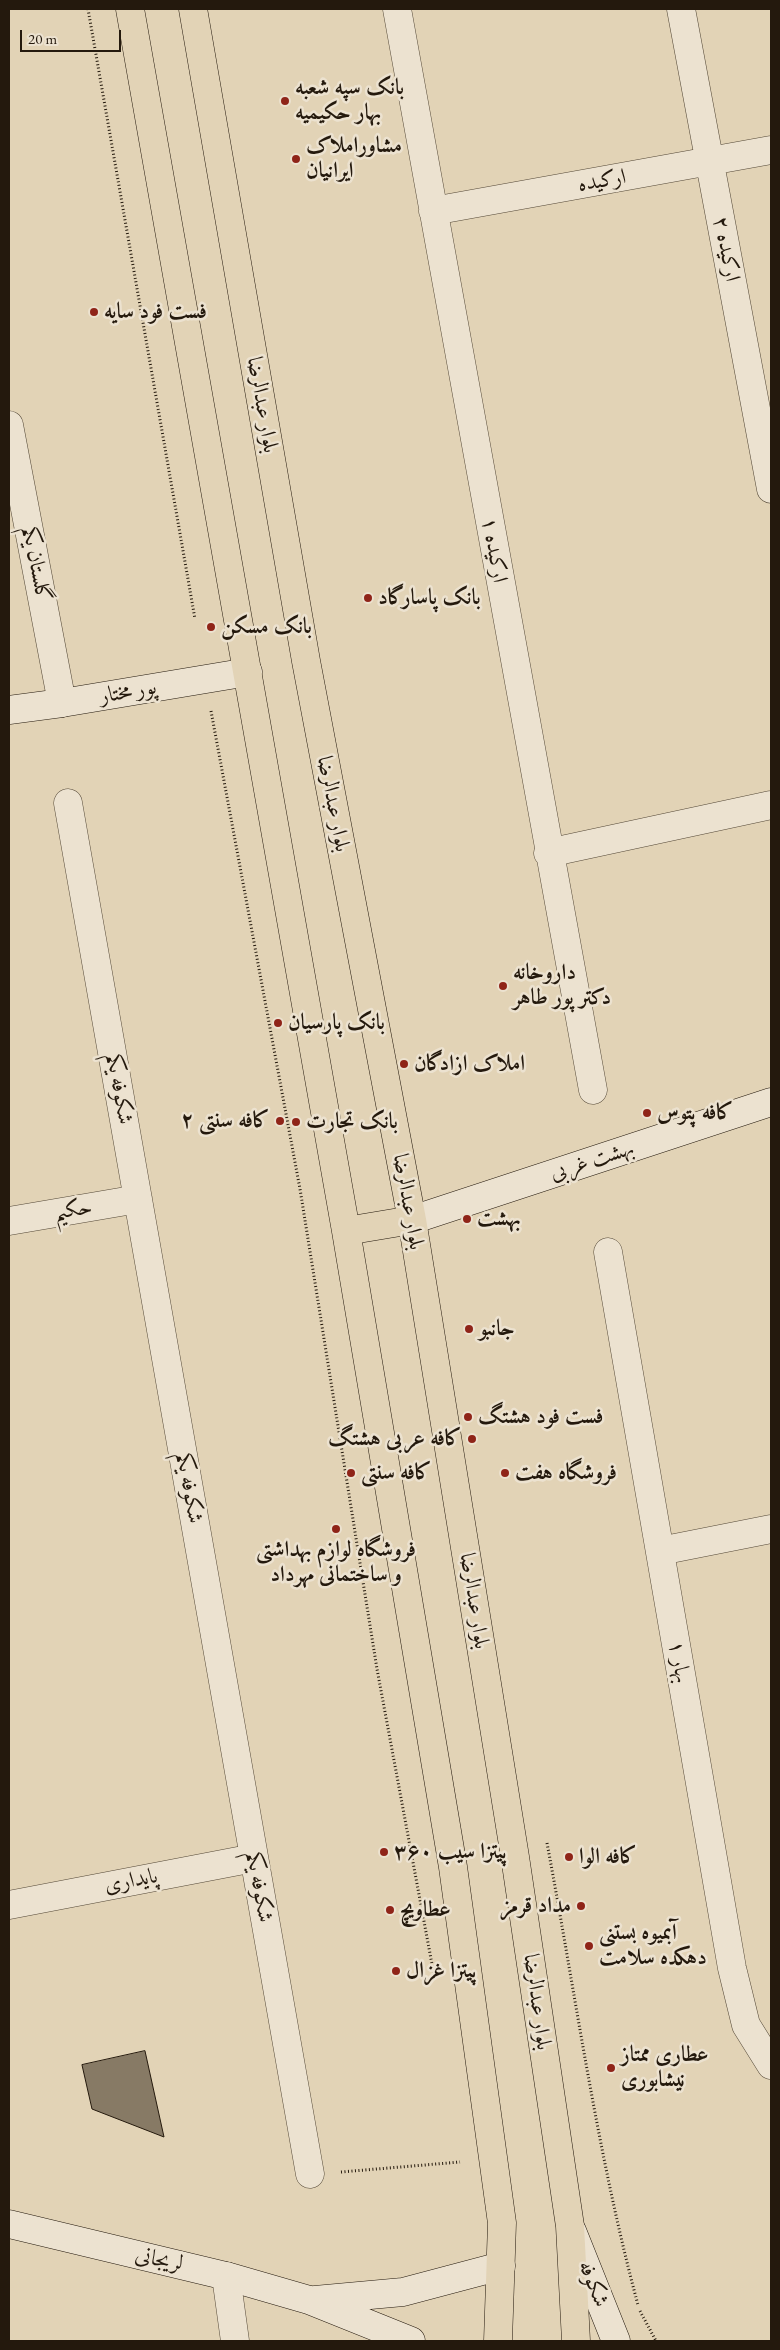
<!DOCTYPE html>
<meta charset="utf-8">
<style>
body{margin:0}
#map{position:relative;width:780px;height:2350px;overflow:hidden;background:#e2d3b6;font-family:"EB Garamond",serif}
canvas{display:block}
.frame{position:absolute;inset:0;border:10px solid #24190d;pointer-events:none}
.scale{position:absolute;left:20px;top:30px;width:101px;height:22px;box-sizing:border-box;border:2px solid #24190d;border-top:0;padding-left:6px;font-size:15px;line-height:18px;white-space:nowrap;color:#24190d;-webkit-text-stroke:4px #ece2d0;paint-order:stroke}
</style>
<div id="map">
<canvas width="780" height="2350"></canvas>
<div class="frame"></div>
<div class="scale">20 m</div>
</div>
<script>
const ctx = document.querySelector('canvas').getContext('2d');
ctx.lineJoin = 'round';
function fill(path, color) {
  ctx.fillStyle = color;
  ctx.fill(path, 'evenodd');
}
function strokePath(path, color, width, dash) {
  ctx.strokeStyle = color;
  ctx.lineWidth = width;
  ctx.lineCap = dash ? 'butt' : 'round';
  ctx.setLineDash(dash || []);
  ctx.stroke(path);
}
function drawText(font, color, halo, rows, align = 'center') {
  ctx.font = font + ' "EB Garamond",Amiri,serif';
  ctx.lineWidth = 5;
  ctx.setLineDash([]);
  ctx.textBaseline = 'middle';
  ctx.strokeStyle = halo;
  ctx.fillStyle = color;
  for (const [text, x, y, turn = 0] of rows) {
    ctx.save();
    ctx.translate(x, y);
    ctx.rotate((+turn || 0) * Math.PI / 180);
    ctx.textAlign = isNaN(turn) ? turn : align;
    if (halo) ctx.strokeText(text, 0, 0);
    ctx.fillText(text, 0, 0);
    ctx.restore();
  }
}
const building = new Path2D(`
 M145,2051L164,2137L92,2109L82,2065Z`);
const path = new Path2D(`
 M88,9L195,619
 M211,711L300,1189L377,1669L434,1975
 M547,1843C576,1997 597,2153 638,2305
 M341,2172L460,2162
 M640,2311L656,2341`);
const minor = new Path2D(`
 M397,9L593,1090
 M681,9L771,489
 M433,211L771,150
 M9,425L62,703
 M68,803L310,2174
 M548,853L771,805
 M9,1221L138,1199
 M608,1252L732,1968L746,2025L771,2065
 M660,1551L771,1529
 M9,1905L254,1858
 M226,2276L235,2341`);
const secondary = new Path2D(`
 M9,710L62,703L248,672
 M412,1220L771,1102
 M9,2224L226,2276L309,2300L411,2341
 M572,2231L616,2341
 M315,2300L403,2292L501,2266`);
const primary = new Path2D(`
 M130,9L346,1231L453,1867L502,2223L498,2341
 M193,9L306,661L412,1220L515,1857L570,2226L576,2341
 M346,1231L412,1220`);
const markers = [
 [285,101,5,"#8f2418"],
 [296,159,5,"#8f2418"],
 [94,312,5,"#8f2418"],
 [368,598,5,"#8f2418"],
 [211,627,5,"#8f2418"],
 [503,986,5,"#8f2418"],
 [278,1023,5,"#8f2418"],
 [404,1064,5,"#8f2418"],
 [647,1113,5,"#8f2418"],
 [280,1121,5,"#8f2418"],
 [296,1122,5,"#8f2418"],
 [467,1219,5,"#8f2418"],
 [469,1329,5,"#8f2418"],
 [468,1417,5,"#8f2418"],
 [472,1439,5,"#8f2418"],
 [351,1473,5,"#8f2418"],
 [505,1473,5,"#8f2418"],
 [336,1529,5,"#8f2418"],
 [384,1852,5,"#8f2418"],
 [569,1857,5,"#8f2418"],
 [581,1906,5,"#8f2418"],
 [390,1910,5,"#8f2418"],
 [589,1946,5,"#8f2418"],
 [396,1971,5,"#8f2418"],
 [611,2068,5,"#8f2418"]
];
const poiNames = [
 ["بانک سپه شعبه",295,88],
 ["بهار حکیمیه",295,113],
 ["مشاوراملاک",306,146],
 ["ایرانیان",306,171],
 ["فست فود سایه",104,312],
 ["بانک پاسارگاد",378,598],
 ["بانک مسکن",221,627],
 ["داروخانه",513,973],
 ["دکتر پور طاهر",513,998],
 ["بانک پارسیان",288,1023],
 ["املاک ازادگان",414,1064],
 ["کافه پتوس",657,1113],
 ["کافه سنتی ۲",270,1121,"right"],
 ["بانک تجارت",306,1122],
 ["بهشت",477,1219],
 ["جانبو",479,1329],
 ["فست فود هشتگ",478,1417],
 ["کافه عربی هشتگ",462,1439,"right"],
 ["کافه سنتی",361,1473],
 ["فروشگاه هفت",515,1473],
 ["فروشگاه لوازم بهداشتی",336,1550,"center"],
 ["و ساختمانی مهرداد",336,1575,"center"],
 ["پیتزا سیب ٣۶٠",394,1852],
 ["کافه الوا",579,1857],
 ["مداد قرمز",571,1906,"right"],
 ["عطاویچ",400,1910],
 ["آبمیوه بستنی",599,1933],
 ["دهکده سلامت",599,1958],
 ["پیتزا غزال",406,1971],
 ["عطاری ممتاز",621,2055],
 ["نیشابوری",621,2080]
];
const streetNames = [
 ["ارکیده",602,181,-10],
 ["ارکیده ۲",726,249,79],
 ["بلوار عبدالرضا",262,405,80],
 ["ارکیده ۱",494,550,80],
 ["گلستان یکم",36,564,79],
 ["پور مختار",128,692,-10],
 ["بلوار عبدالرضا",333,804,79],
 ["شکوفه یکم",119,1089,80],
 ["بهشت غربی",592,1161,-18],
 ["بلوار عبدالرضا",408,1202,80],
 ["حکیم",73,1210,-9],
 ["شکوفه یکم",189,1488,80],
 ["بلوار عبدالرضا",474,1601,81],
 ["بهار ۱",679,1662,80],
 ["پایداری",131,1881,-11],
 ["شکوفه یکم",259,1887,80],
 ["بلوار عبدالرضا",537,2002,82],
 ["لریجانی",159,2260,13],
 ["شکوفه",593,2284,68]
];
fill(building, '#877a65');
strokePath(building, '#24190d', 1);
strokePath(minor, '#544837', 29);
strokePath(secondary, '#24190d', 29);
strokePath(primary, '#24190d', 29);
strokePath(path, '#24190d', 3, [1, 2.5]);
strokePath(minor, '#ece2d0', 28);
strokePath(secondary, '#ece2d0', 28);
strokePath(primary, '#e2d3b6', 28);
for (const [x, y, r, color] of markers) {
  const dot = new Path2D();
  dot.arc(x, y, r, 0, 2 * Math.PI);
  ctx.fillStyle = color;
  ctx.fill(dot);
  strokePath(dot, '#ece2d0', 2);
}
drawText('bold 22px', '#24190d', '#ece2d0', poiNames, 'left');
drawText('22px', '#24190d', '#ece2d0', streetNames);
</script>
